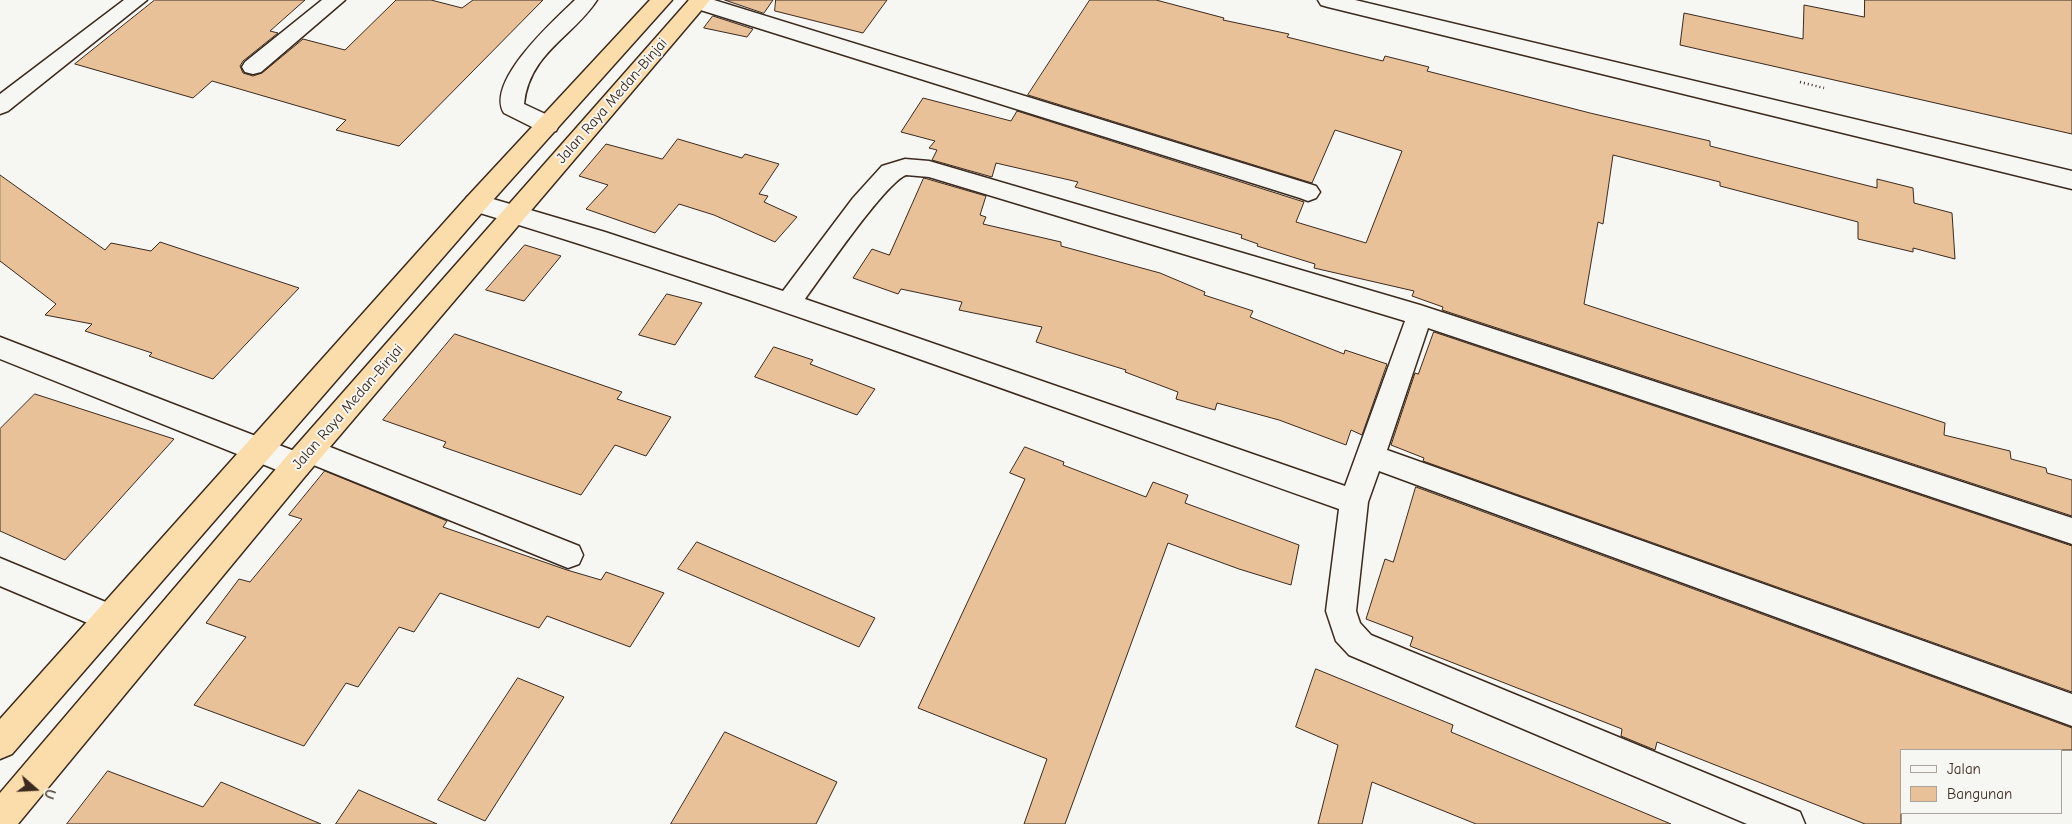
<!DOCTYPE html>
<style>
body{margin:0}
#map{position:relative;width:2072px;height:824px;overflow:hidden;background:#f6f6f2;font-family:"Comic Neue",sans-serif}
canvas{display:block}
.legend{position:absolute;left:1900px;top:749px;width:162px;height:65px;box-sizing:border-box;background:#f6f6f2;border:1px solid #aba49d;margin:0;padding:6px 9px;list-style:none;font-size:15px;color:#3b2a1e}
.legend li{display:flex;align-items:center;gap:10px;height:25px}
.legend b{width:25px;border:1px solid #aba49d}
.north{position:absolute;left:10px;top:764px;width:50px;height:50px;-webkit-text-stroke:4px #f6f6f2;paint-order:stroke;rotate:109deg;font-size:14px;font-weight:700;line-height:20px;text-align:center;color:#3b2a1e}
.north::after{content:'';display:block;margin:auto;width:18px;height:22px;background:#3b2a1e;clip-path:polygon(50% 0,100% 100%,50% 72%,0 100%)}
</style>
<div id="map">
<canvas width="2072" height="824"></canvas>
<ul class="legend">
<li><b style="height:6px;background:#f6f6f2"></b>Jalan</li>
<li><b style="height:14px;background:#e8c198"></b>Bangunan</li>
</ul>
<div class="north">U</div>
</div>
<script>
const ctx = document.querySelector('canvas').getContext('2d');
ctx.lineJoin = 'round';
function fill(path, color) {
  ctx.fillStyle = color;
  ctx.fill(path, 'evenodd');
}
function strokePath(path, color, width, dash) {
  ctx.strokeStyle = color;
  ctx.lineWidth = width;
  ctx.lineCap = dash ? 'butt' : 'round';
  ctx.setLineDash(dash || []);
  ctx.stroke(path);
}
function drawText(font, color, halo, rows, align = 'center') {
  ctx.font = font + ' "Comic Neue",sans-serif';
  ctx.lineWidth = 4;
  ctx.setLineDash([]);
  ctx.textBaseline = 'middle';
  ctx.strokeStyle = halo;
  ctx.fillStyle = color;
  for (const [text, x, y, turn = 0] of rows) {
    ctx.save();
    ctx.translate(x, y);
    ctx.rotate((+turn || 0) * Math.PI / 180);
    ctx.textAlign = isNaN(turn) ? turn : align;
    if (halo) ctx.strokeText(text, 0, 0);
    ctx.fillText(text, 0, 0);
    ctx.restore();
  }
}
const building = new Path2D(`
 M155,0H305L270,31L278,33L243,61L240,66L243,73L253,76L262,73L303,39L345,50L396,0H431L462,8L473,0H543L399,146L336,130L346,120L212,81L193,98L75,64Z
 M725,0H773L764,13Z
 M776,0H887L863,33L775,11Z
 M1090,0H1156L1224,18L1223,20L1289,34L1287,37L1383,61L1385,56L1429,67L1427,71L1590,113L1710,141V146L1877,188V179L1913,188L1914,203L1952,213L1955,259L1913,248V252L1858,239V222L1720,186V182L1613,155L1603,224L1598,222L1584,304L1945,423L1944,435L2010,451L2011,459L2046,468L2047,473L2072,480V516L1442,310L1443,307L1412,296L1414,291L1314,268L1315,264L1257,246L1258,244L1241,238L1242,235L1075,187L1078,182L996,163L992,177L932,160L937,150L929,148L935,141L901,132L923,98L1011,121L1017,111L1304,202L1296,222L1366,243L1402,151L1335,130L1312,183L1028,95Z
 M1865,0H2072V134L1680,45L1684,13L1803,39L1804,5L1864,17Z
 M713,16L753,29L747,37L704,28Z
 M678,139L742,158L745,154L779,164L759,194L768,196L764,202L797,217L775,242L714,215L679,204L655,233L586,209L608,185L579,176L606,144L662,159Z
 M0,175L105,250L111,243L151,251L160,242L299,288L213,379L149,356L152,353L85,331L92,324L45,315L56,304L0,261Z
 M924,178L986,196L980,215L986,217L983,224L1061,242V246L1160,273L1205,292L1204,295L1253,311L1250,317L1344,354L1345,350L1387,364L1362,435L1351,430L1346,445L1279,420L1217,403L1215,410L1176,399L1178,392L1125,372L1126,370L1036,342L1042,327L959,310L962,302L901,289L898,294L853,278L872,249L889,255Z
 M525,245L561,256L524,301L486,290Z
 M667,294L702,303L675,345L639,335Z
 M1434,332L2072,546V692L1423,461L1424,458L1391,445L1415,373L1418,374Z
 M455,334L622,392L617,399L671,417L646,456L615,445L581,495L443,447L446,442L383,420Z
 M774,347L813,360L810,364L875,389L857,415L755,377Z
 M35,394L174,439L65,560L0,531V429Z
 M1025,447L1064,462L1063,465L1146,497L1153,482L1188,495L1185,503L1299,545L1291,585L1239,569L1168,543L1065,824H1024L1047,759L918,708L1025,479L1010,473Z
 M325,471L447,521L443,527L567,570L601,580L606,572L664,593L630,647L547,616L539,628L440,593L414,632L399,627L358,687L346,683L304,746L194,705L246,637L206,623L239,579L250,582L302,519L289,515Z
 M1416,487L2072,728V750H1901V824H1865L1657,742L1655,750L1621,736L1622,729L1410,646L1413,637L1366,619L1385,559L1393,562Z
 M697,542L875,618L859,647L678,569Z
 M1316,669L1453,725L1451,732L1671,824H1476L1372,782L1362,824H1318L1338,745L1296,727Z
 M518,678L564,697L485,821L438,800Z
 M725,732L837,782L816,824H671Z
 M108,771L203,807L221,782L321,824H67Z
 M359,790L437,824H336Z`);
const path = new Path2D(`
 M1800,82L1824,88`);
const minor = new Path2D(`
 M124,0H147L8,111L0,114V94Z
 M322,0H345L261,72L253,74L245,72L242,67L245,62Z
 M575,0H597C573,37 529,53 524,104L556,119L559,125L556,131L548,133L540,131L504,113C485,82 554,20 575,0Z
 M689,0H714L1316,186L1320,192L1316,198L1308,201L1300,198L691,7L688,2Z
 M1318,0H1355L2072,171V189L1328,7L1321,5Z
 M905,159L929,161L1420,305L2072,518V544L1428,328L1387,450L2072,694V726L1379,471L1368,502L1356,611L1360,623L1371,635L1800,812L1805,824H1747L1349,655L1336,641L1326,611L1339,509C1049,406 761,298 467,209L464,203L467,197L476,194L605,232L783,291L853,198L882,166ZM906,175L929,177L1405,321L1345,486L805,299C822,276 885,183 906,175Z
 M0,337L297,452L300,443L310,439L320,443L579,546L583,555L579,564L568,568L311,464L307,474L297,477L287,474L0,359Z
 M0,558L120,608L124,618L120,628L109,632L0,586Z`);
const highway = new Path2D(`
 M650,0H672L485,209L12,754L0,759V719L467,197Z
 M689,0H710L307,474L18,824H0V793L287,456Z`);
const streetNames = [
 ["Jalan Raya Medan-Binjai",612,101,-49],
 ["Jalan Raya Medan-Binjai",348,407,-49]
];
fill(building, '#e8c198');
strokePath(building, '#3b2a1e', 1);
strokePath(minor, '#3b2a1e', 3);
strokePath(highway, '#3b2a1e', 3);
strokePath(path, '#3b2a1e', 2.5, [1, 3]);
fill(minor, '#f6f6f2');
fill(highway, '#fbddab');
drawText('15px', '#3b2a1e', '#f6f6f2', streetNames);
</script>
